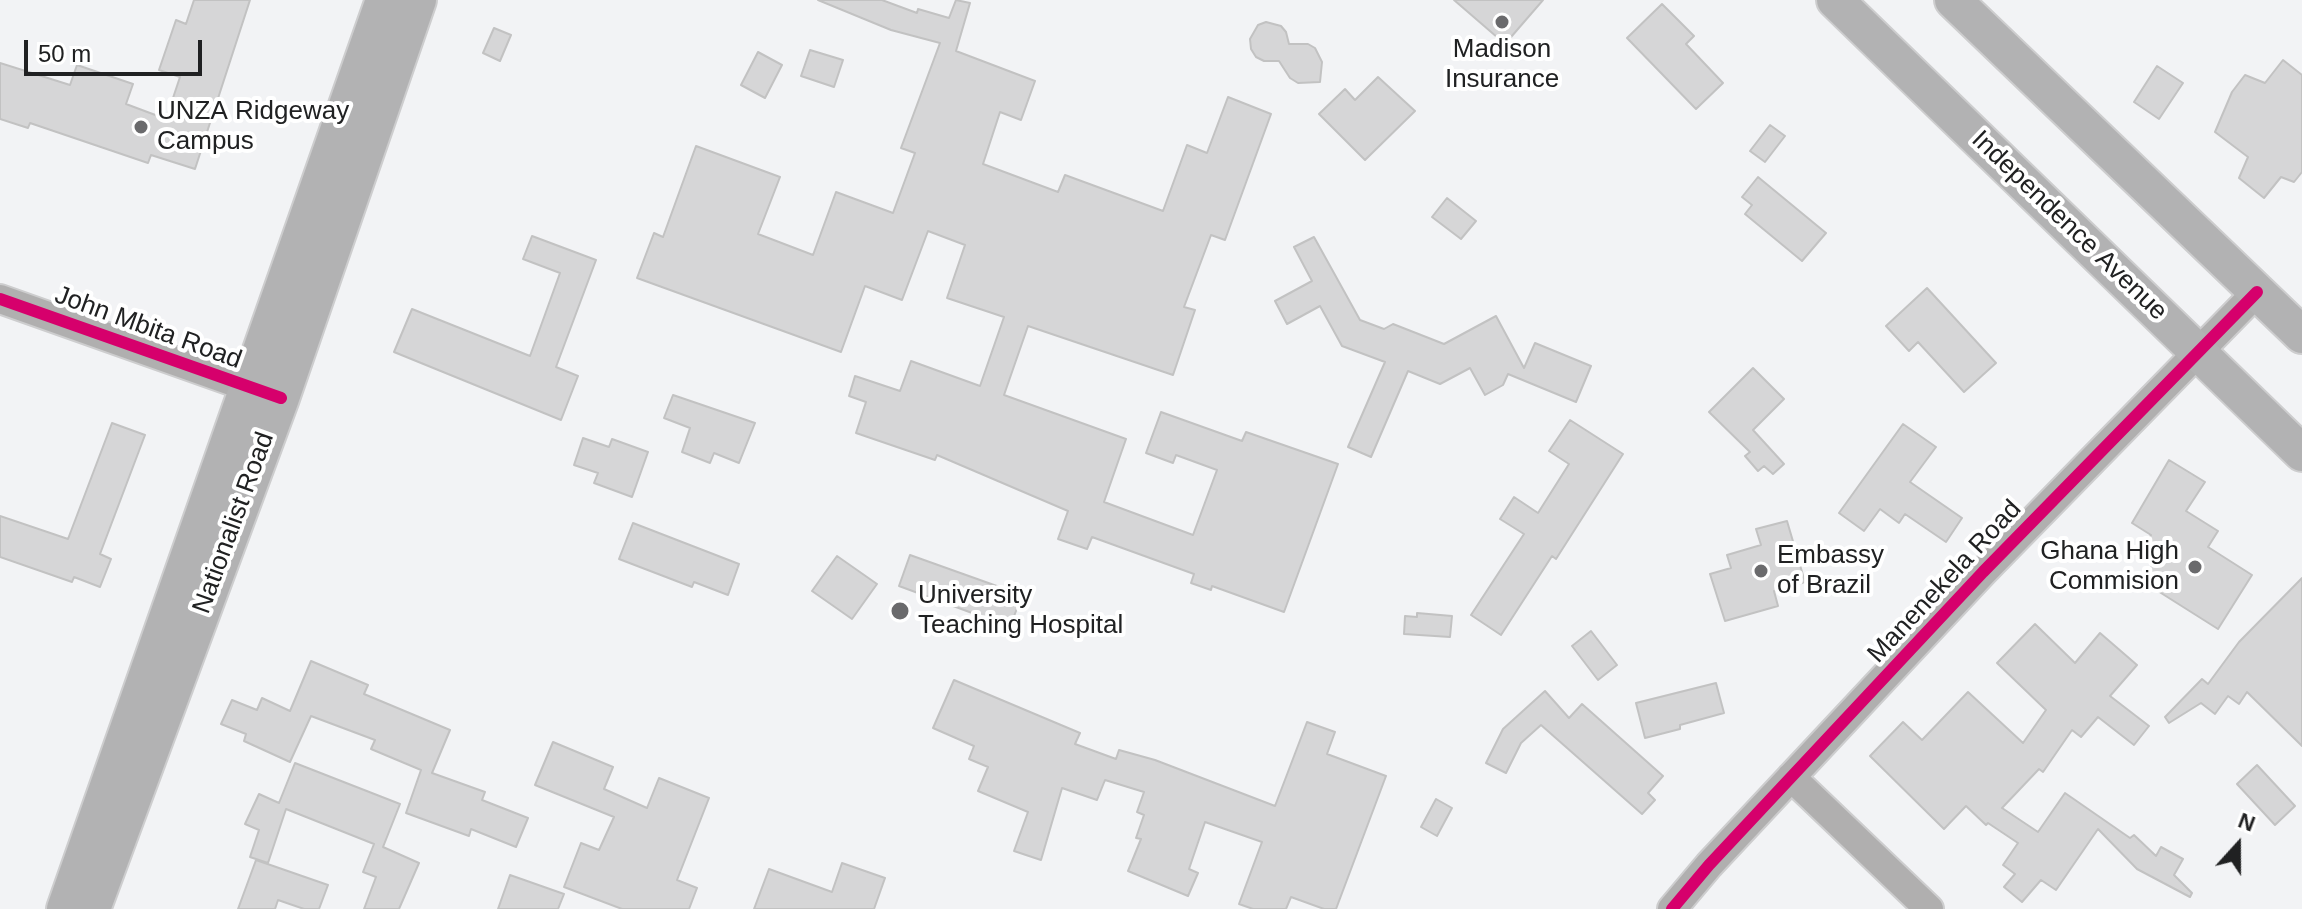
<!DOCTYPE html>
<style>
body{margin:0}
#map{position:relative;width:2302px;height:909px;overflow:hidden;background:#f2f3f5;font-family:Helvetica,sans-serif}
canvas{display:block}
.north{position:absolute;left:2198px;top:805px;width:80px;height:80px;-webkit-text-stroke:6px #fff;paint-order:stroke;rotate:21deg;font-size:22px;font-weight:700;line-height:32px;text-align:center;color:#202122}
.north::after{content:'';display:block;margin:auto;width:28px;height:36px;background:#202122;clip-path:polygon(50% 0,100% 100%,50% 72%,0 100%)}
.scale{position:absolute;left:24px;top:40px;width:178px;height:36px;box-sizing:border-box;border:4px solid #202122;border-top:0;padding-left:10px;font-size:24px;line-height:28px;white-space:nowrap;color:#202122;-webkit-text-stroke:6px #fff;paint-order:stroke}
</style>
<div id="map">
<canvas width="2302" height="909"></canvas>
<div class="north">N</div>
<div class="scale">50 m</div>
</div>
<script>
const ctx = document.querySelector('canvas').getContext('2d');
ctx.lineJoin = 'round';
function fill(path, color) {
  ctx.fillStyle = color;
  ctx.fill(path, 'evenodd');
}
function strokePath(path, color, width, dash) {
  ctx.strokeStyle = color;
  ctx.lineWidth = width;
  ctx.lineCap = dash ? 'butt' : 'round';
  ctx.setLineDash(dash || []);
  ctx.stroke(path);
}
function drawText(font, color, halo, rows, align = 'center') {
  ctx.font = font + ' Helvetica,sans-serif';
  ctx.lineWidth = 8;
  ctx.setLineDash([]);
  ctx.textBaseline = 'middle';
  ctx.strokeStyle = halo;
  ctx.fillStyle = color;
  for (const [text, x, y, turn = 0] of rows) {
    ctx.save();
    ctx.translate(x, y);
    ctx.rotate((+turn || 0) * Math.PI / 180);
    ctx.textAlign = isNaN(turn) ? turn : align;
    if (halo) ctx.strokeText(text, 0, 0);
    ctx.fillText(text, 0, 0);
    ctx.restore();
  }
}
const building = new Path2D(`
 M194,0H250L195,169L151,155L148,163L30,123L28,128L0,119V63L70,85L77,65L133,84L126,104L166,119L180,77L159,70L176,20L186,24Z
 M818,0H882L917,13L918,9L949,18L956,0L970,3L956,51L1035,81L1021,120L1000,112L983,164L1058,192L1065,175L1163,211L1187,145L1207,153L1228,97L1271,114L1225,240L1211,235L1184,307L1195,310L1173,375L1028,326L1004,395L1126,439L1104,502L1193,535L1217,470L1176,455L1173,463L1146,453L1161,412L1242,441L1246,432L1338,464L1284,612L1212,586L1211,590L1191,583L1194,574L1092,537L1087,549L1058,539L1068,511L937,455L935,460L856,433L866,402L849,396L855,376L900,391L911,361L980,386L1004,317L947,298L965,245L928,231L902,300L865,286L841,352L637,278L654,233L663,237L696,146L780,177L758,234L813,255L836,192L893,213L915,153L901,148L940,43L891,30Z
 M1454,0H1543L1505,44Z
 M1662,4L1694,36L1686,44L1723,83L1696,109L1627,38Z
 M1266,22L1281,26L1286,32L1289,44H1308L1315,48L1322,62L1320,82L1298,83L1290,78L1279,61H1264L1256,57L1251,49L1250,39L1258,25Z
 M494,28L511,35L500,61L483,53Z
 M810,50L843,60L834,87L801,76Z
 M758,52L782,65L765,98L741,85Z
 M2283,60L2302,75V172L2294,182L2281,177L2264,198L2239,178L2248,157L2215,132L2232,92L2245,75L2265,83Z
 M2157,66L2183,83L2159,119L2134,102Z
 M1378,77L1415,111L1365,160L1319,114L1345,89L1355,100Z
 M1770,125L1785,136L1765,162L1750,151Z
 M1758,177L1826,233L1802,261L1745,214L1752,205L1742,197Z
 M1447,198L1476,221L1461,239L1432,217Z
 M532,236L596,260L556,367L578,376L561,420L394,352L412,309L530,356L560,273L523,259Z
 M1314,237L1360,320L1384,329L1393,324L1444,344L1496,316L1524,368L1535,343L1591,366L1576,402L1508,374L1503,385L1485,395L1470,368L1440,384L1408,371L1371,457L1348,447L1385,362L1342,346L1320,306L1287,324L1275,301L1312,281L1294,247Z
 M1927,288L1996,363L1964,392L1918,342L1909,351L1886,326Z
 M1753,368L1784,399L1753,430L1784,464L1773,474L1764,466L1758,471L1745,456L1750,452L1709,412Z
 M673,395L755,423L739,463L714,453L710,463L682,452L690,428L664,418Z
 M1570,420L1623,454L1556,559L1552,556L1501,635L1471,615L1524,534L1500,519L1514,497L1538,513L1569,464L1549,451Z
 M112,423L145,435L100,554L111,559L100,587L74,577L72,582L0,557V516L68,539Z
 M1903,424L1936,447L1910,482L1962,518L1946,542L1905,514L1899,523L1880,509L1864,531L1839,513Z
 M583,438L609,447L612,439L648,452L632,497L594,483L598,473L574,465Z
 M2169,460L2205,482L2186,511L2218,531L2208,547L2252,575L2218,629L2142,581L2156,559L2142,550L2151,535L2132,523Z
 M1787,521L1805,582L1774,591L1778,606L1725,621L1710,574L1731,568L1727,555L1761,545L1756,529Z
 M633,523L739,564L728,595L694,582L692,587L619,559Z
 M910,555L1022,595L1010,627L899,586Z
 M837,556L877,584L852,619L812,591Z
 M2302,578V746L2247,692L2239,704L2228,696L2215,714L2201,703L2169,723L2165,717L2202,679L2208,684L2239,642Z
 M1417,613L1452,616L1450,637L1404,634L1405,616L1417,617Z
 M2035,624L2075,663L2100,633L2137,665L2110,696L2149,726L2134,745L2098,717L2081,737L2072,730L2043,772L2039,769L2002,808L2038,832L2065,793L2130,838L2134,835L2156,856L2161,847L2183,859L2174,875L2192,893L2190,897L2137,869L2098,829L2056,890L2041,880L2022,902L2004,887L2015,874L2003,865L2018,843L1988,823L1986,825L1966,806L1944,829L1870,756L1903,722L1922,740L1968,692L2023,743L2046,710L1997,663Z
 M1591,631L1617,665L1598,680L1572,646Z
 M311,661L368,685L364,694L450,730L432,773L485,792L482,800L528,818L516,847L471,829L469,836L406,813L421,770L371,749L375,740L311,716L290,762L244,741L246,734L221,724L232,700L257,710L262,698L290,711Z
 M954,680L1080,733L1075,744L1116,759L1119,750L1155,760L1275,806L1307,722L1335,732L1327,754L1386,776L1336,909H1324L1291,897L1286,909H1253L1239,904L1262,842L1205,822L1189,869L1198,873L1188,896L1128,871L1141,839L1136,838L1144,815L1137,812L1144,792L1105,780L1097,800L1062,788L1041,860L1014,851L1028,812L978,791L988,767L969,759L974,746L933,728Z
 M1716,683L1724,713L1680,725V729L1645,738L1636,703Z
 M1545,691L1569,718L1582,704L1663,776L1648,793L1655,800L1642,814L1541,725L1521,743L1506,773L1486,763L1503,729Z
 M553,742L613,767L604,789L647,808L659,778L709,798L677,880L697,888L689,909H622L564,887L581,843L599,850L614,817L535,785Z
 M295,763L400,804L383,847L419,863L399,909H364L376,877L363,872L374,844L286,809L268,863L250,857L259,830L245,824L259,794L279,803Z
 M2257,765L2295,806L2275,825L2237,784Z
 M1436,799L1452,808L1437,836L1421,827Z
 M256,860L328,885L319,909H304L278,900L275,909H238Z
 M842,863L885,878L874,909H754L769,869L832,892Z
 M510,875L564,894L558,909H498Z`);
const minor = new Path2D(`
 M0,299L265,393
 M1791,777L1929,909
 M1672,909L1709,865L1983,572L2257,292`);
const major = new Path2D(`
 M1835,0L2302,453
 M1953,0L2302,335
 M65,909L384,0
 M92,909L281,398L418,0`);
const cycleway = new Path2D(`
 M0,299L281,398
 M1672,909L1709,865L1983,572L2257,292`);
const markers = [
 [1502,22,8,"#6a6a6c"],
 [141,127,8,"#6a6a6c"],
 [2195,567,8,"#6a6a6c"],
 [1761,571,8,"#6a6a6c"],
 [900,611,10,"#6a6a6c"]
];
const poiNames = [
 ["Madison",1502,50,"center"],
 ["Insurance",1502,80,"center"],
 ["UNZA Ridgeway",157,112],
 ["Campus",157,142],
 ["Ghana High",2179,552,"right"],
 ["Commision",2179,582,"right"],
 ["Embassy",1777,556],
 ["of Brazil",1777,586],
 ["University",918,596],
 ["Teaching Hospital",918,626]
];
const streetNames = [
 ["Independence Avenue",2069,226,44],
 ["John Mbita Road",148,328,20],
 ["Nationalist Road",234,523,-70],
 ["Manenekela Road",1945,582,-47]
];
fill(building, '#d6d6d7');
strokePath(building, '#c2c2c2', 2);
strokePath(minor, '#cdcdce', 32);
strokePath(major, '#cdcdce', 40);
strokePath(minor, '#b0afaf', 28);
strokePath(major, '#b2b2b3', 36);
strokePath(cycleway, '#d6006c', 12);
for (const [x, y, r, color] of markers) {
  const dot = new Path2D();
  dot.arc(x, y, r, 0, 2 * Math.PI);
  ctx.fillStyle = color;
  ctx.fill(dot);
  strokePath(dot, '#fff', 3);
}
drawText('26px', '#202122', '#fff', poiNames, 'left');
drawText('26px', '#202122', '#fff', streetNames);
</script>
